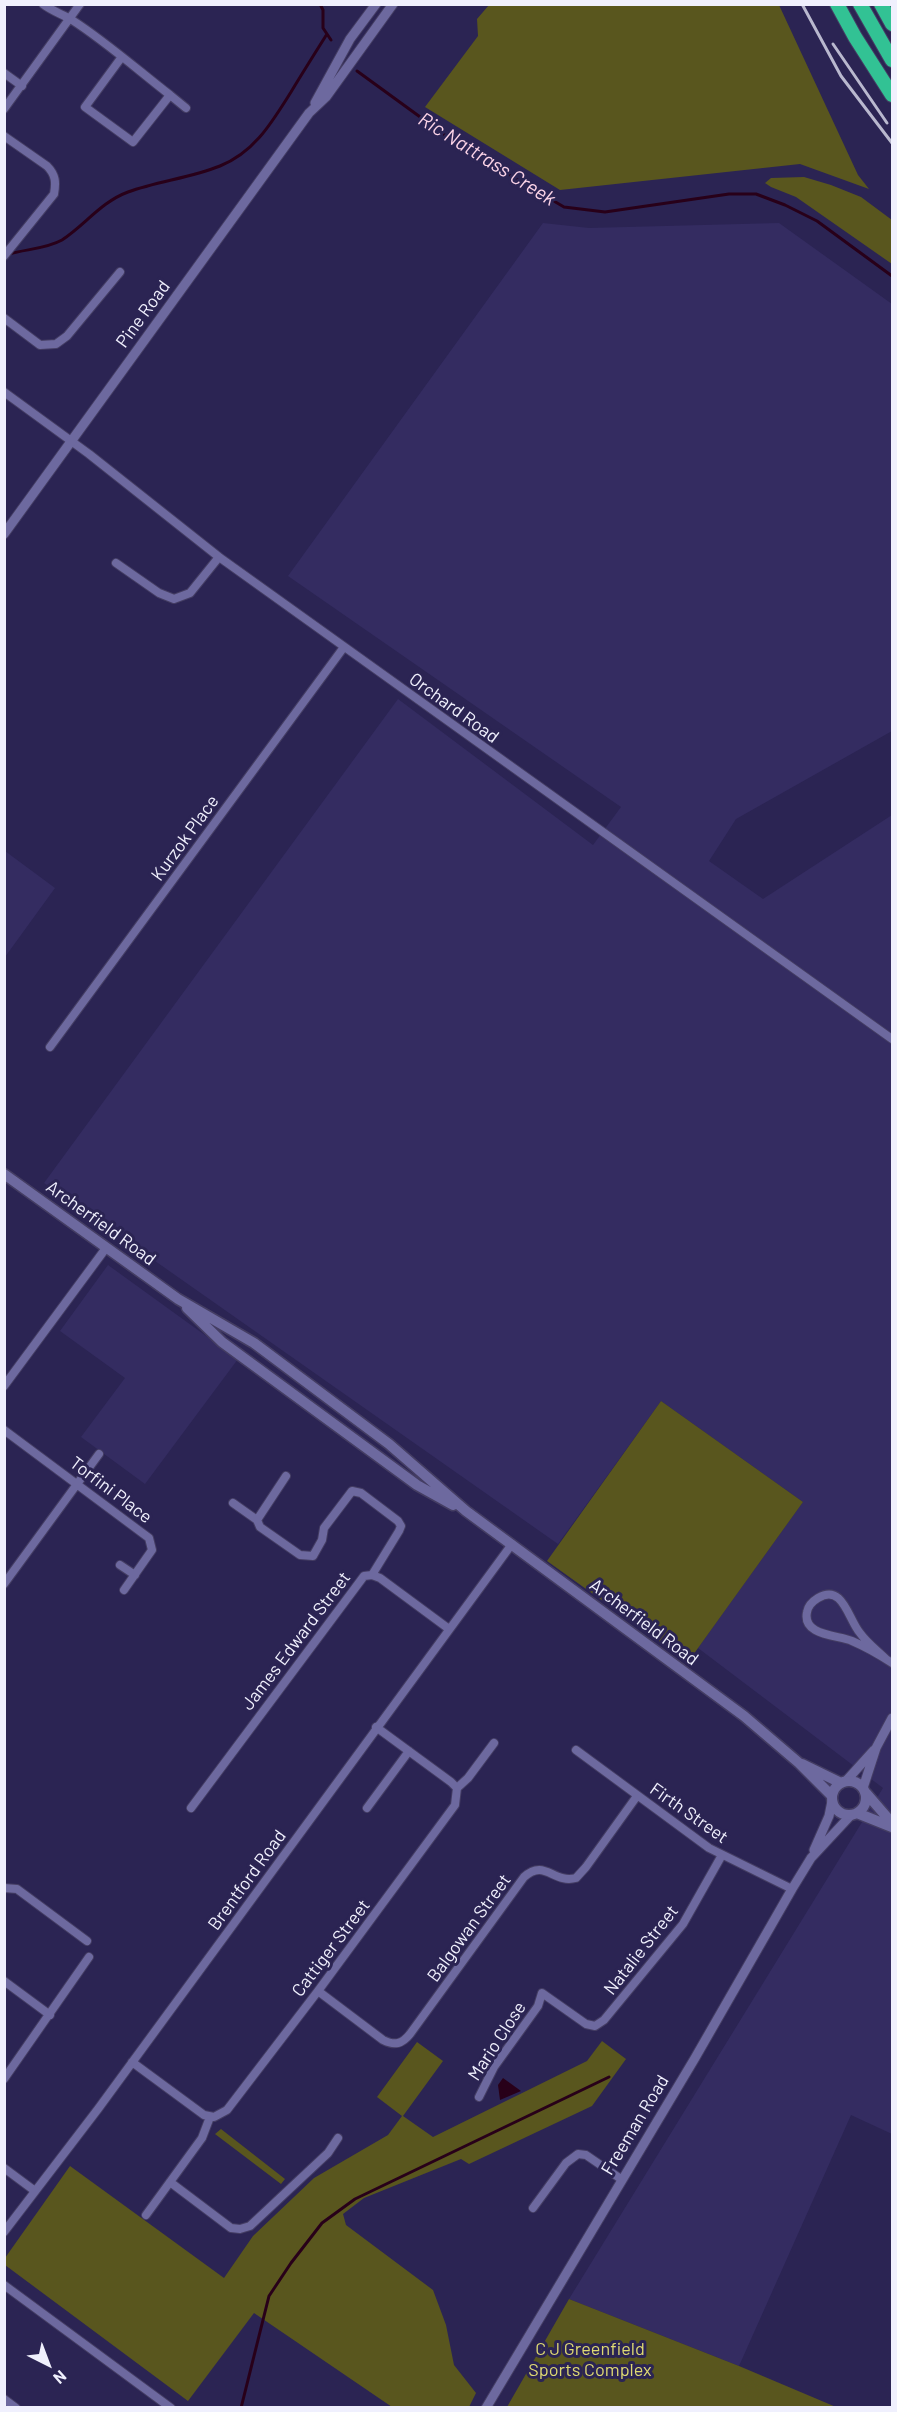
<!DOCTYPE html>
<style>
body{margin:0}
#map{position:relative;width:897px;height:2412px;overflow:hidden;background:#2b2453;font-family:Barlow,sans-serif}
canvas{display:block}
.frame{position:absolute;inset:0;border:6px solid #f0f0fd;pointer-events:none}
.north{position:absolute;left:18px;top:2334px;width:60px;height:60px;-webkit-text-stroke:4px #2b2453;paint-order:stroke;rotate:138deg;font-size:16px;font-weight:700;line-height:24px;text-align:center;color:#f0f0fd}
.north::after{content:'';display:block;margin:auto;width:21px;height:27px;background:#f0f0fd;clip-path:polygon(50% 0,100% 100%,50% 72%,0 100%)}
</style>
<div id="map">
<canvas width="897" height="2412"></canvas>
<div class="frame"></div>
<div class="north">N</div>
</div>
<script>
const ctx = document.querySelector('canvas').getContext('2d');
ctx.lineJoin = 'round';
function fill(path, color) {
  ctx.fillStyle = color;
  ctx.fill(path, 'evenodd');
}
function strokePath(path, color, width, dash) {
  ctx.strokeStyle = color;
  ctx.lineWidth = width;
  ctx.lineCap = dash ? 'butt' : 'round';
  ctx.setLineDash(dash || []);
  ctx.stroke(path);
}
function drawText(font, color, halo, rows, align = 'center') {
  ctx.font = font + ' Barlow,sans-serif';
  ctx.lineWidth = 6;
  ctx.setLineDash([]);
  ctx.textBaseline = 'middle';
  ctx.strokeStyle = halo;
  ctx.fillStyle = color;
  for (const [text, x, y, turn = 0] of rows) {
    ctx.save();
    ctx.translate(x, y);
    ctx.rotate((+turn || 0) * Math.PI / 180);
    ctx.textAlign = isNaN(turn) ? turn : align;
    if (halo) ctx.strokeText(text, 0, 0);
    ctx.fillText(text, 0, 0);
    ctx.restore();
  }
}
const built = new Path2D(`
 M543,223L589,228L779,223L892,304V731L736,819L709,861L763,899L892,815V2134L851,2115L739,2366L569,2299L883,1788L698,1648L803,1502L661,1401L558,1544L44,1183L398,699L593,845L621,807L288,576Z
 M5,851L55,888L5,957Z
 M108,1265L238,1359L145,1484L81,1437L125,1378L60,1331Z`);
const green = new Path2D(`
 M489,5H779L858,175L869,189L800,164L560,190L425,107L478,36L477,19Z
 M804,177L831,185L861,197L892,220V264L796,197L771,187L765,183L771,178Z
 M661,1401L803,1502L688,1662L547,1561Z
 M602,2041L626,2059L592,2106L469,2164L461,2159L364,2198L343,2214L346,2225L433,2290L446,2325L454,2365L476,2393L469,2407H392L254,2313L188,2401L5,2265V2258L70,2166L224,2278L253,2236L314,2178L388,2135L402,2116L377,2097L417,2042L443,2061L403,2116L433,2137L587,2061Z
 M221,2129L285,2179L281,2184L215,2134Z
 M569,2299L739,2366L836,2407H507Z`);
const water = new Path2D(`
 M503,2078L521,2091L500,2100L498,2085Z`);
const stream = new Path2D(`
 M320,4L323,10V28L331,40
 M357,71L460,146L564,207L605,212L729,194H756L785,205L817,221L892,276
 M9,254C26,249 46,249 62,240C85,225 101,202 128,192C158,181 190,178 220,166C255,152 272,122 291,92C303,72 315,53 327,34
 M241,2408L269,2296L291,2263L322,2223L355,2199L609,2077`);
const minor = new Path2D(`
 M43,4C52,11 62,14 72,20C105,41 139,71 170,95L133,142L85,107L121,58
 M4,73L22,86
 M170,95L186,108
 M4,109L80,4
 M4,136L47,166C56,175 56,183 54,194L4,256
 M4,318L40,345L56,344L67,336L120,272
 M4,392L89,454L219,557L892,1039
 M116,563L159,593L174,599L190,593L219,557
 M50,1047L344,647
 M4,1386L106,1248
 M4,1430L149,1538L152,1550L124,1590
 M286,1476L257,1520L260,1527L300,1555L313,1556L322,1540L324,1528L352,1491L361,1493L398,1521L401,1526L399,1531L372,1575
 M233,1503L257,1520
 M120,1565L135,1575
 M4,1584L99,1454
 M886,1659C878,1651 867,1643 860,1633C848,1619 843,1583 818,1598C813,1601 808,1606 807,1612C802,1636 838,1635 852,1641C866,1647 880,1655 892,1663
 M576,1750L709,1848L792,1889
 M457,1788L468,1778L494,1743
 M191,1808L364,1576L372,1575L380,1578L449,1629
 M367,1808L409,1751
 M4,1888L17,1889L87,1941
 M4,1981L50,2015
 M318,1991L383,2040C395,2046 402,2044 410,2034L524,1877C545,1858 553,1884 576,1878L586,1867L637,1796
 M132,2062L204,2115L214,2117L227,2110L318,1991L455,1805L457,1788L451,1782L376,1727
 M4,2079L89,1957
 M479,2097L494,2067L538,2006L542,1993L586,2024L595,2026L604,2020L683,1924L722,1855
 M4,2168L35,2191
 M170,2182L231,2228L240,2229L250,2226L328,2153L338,2138
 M533,2208L566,2163L578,2154L586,2155L621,2179
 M146,2215L202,2138L210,2117
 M4,2232L98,2109L512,1544
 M4,2285L171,2408
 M4,2399L16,2408`);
const tertiary = new Path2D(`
 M315,103L350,39L376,4
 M4,534L309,113L326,97L393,4
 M846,1781L874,1750
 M863,1788L876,1748L892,1718
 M814,1850L829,1816L832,1801
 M486,2408L695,2058L792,1889L811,1858L851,1815`);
const secondary = new Path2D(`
 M4,1174L178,1299L254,1343L389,1444L466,1511L744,1716L799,1763L832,1796
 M187,1308L222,1342L417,1485L453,1505
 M802,1764L841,1783
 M832 1798a17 17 0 1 1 34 0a17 17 0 1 1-34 0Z
 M866,1793L892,1823
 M857,1813L892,1827`);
const motorway = new Path2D(`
 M837,4L855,37L892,95
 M860,4L892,60
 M881,4L892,24`);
const rail = new Path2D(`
 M802,4L841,76L892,143
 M833,44L887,123`);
const streetNames = [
 ["Pine Road",143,314,-54],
 ["Orchard Road",454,708,36],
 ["Kurzok Place",185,838,-54],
 ["Archerfield Road",101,1223,36],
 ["Torfini Place",111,1490,37],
 ["Archerfield Road",644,1622,37],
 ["James Edward Street",296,1641,-53],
 ["Firth Street",689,1813,35],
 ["Brentford Road",247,1880,-54],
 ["Balgowan Street",469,1928,-54],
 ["Cattiger Street",331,1948,-53],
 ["Natalie Street",641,1950,-52],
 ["Mario Close",497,2041,-57],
 ["Freeman Road",635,2125,-59]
];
const parkNames = [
 ["C J Greenfield",590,2349],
 ["Sports Complex",590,2370]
];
const waterNames = [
 ["Ric Nattrass Creek",487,159,32]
];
fill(built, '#342c61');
fill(green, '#59561e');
fill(water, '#280019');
strokePath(stream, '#280019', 3);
strokePath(minor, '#443d63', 10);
strokePath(tertiary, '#443d63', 11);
strokePath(secondary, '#443d63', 13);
strokePath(motorway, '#443d63', 16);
strokePath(minor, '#6d699f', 8);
strokePath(tertiary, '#6d699f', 9);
strokePath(secondary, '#6d699f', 10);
strokePath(motorway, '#32c294', 14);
strokePath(rail, '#b9b8ce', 3);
drawText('18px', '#f0f0fd', '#2b2453', streetNames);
drawText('18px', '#dfda72', '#2b2453', parkNames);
drawText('italic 20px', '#fbd3e7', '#2b2453', waterNames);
</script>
